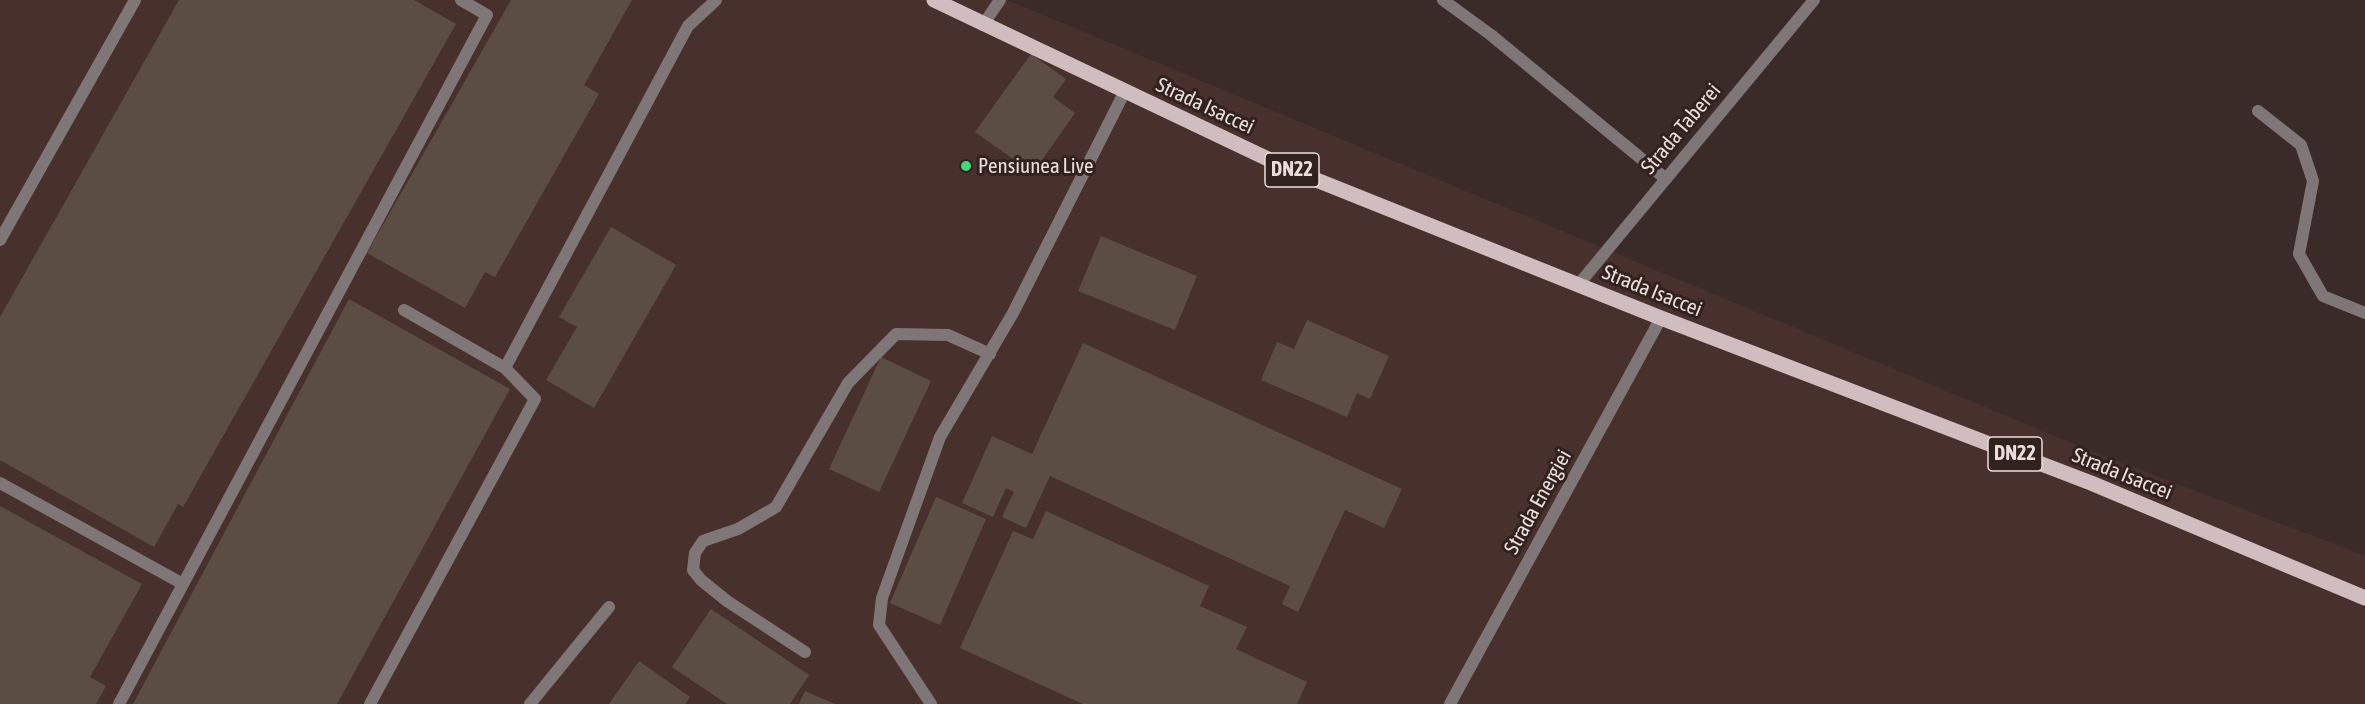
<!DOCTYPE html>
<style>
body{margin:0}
canvas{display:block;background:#3b2b28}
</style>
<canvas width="2365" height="704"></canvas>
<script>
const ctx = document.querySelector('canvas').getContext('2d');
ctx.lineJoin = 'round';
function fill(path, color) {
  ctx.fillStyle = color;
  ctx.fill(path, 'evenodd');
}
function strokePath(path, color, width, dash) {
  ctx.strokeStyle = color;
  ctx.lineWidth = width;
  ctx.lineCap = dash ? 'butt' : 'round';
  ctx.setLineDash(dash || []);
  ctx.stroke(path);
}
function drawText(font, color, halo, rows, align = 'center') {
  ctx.font = font + ' "Asap Condensed",sans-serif';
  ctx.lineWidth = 6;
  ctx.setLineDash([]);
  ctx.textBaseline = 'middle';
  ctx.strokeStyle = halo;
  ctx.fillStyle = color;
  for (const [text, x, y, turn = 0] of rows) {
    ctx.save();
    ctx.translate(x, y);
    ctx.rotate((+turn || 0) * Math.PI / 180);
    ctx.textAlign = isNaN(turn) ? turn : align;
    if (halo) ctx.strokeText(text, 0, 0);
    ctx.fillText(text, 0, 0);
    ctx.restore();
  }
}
const built = new Path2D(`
 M0,0H1007L2081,447L2365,556V704H0Z`);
const building = new Path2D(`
 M179,0H414L456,24L183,507L178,504L154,547L0,460V317Z
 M511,0H632L584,85L599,94L495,277L485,272L465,308L367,253Z
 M1031,54L1066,79L1053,97L1075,113L1033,173L975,132Z
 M611,227L676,265L594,408L546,380L577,327L559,317Z
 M1101,236L1197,276L1175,330L1078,291Z
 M349,299L510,389L337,704H133Z
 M1307,320L1389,356L1370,399L1357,393L1347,417L1261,380L1277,342L1294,349Z
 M1083,343L1402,489L1384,528L1345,510L1298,612L1282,604L1290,586L1050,476L1026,528L1002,517L1014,492L1006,488L993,517L962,503L992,436L1032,454Z
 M881,357L931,381L879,492L829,469Z
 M936,497L986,519L940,625L890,603Z
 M0,506L142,584L90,677L106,686L96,704H0Z
 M1046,511L1209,586L1200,606L1247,627L1236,649L1307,682L1297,704H1083L960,648L1013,531L1033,539Z
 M711,609L809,675L790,704H727L672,667Z
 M639,661L690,697L685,704H609Z
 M805,691L835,704H799Z`);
const service = new Path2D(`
 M983,25L1000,0
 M2258,111L2301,145L2313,181L2299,254L2323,296L2365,313
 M0,240L135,0
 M505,368L688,26L716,0
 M0,483L183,584
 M805,652L727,601L701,580L693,570L695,553L703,541L738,529L776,507L848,383L896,334L948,335L990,354
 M119,704L487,15L461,0
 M370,704L535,399L505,368L404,310
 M530,704L609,607
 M931,704L879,625L882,598L940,437L1013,313L1125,91`);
const minor = new Path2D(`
 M1443,0L1491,35L1666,179`);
const tertiary = new Path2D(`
 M1579,284L1814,0
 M1450,704L1661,318`);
const primary = new Path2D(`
 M934,0L1289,169L1661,318L2091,483L2365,598`);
const markers = [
 [966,166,6,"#42d77b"]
];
const shields = [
 [1292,170,54],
 [2015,454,54]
];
const shieldNames = [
 ["DN22",1292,170],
 ["DN22",2015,454]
];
const streetNames = [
 ["Strada Isaccei",1205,106,25],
 ["Strada Taberei",1681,129,-50],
 ["Strada Isaccei",1652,291,22],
 ["Strada Isaccei",2122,474,22],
 ["Strada Energiei",1538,502,-61]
];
const poiNames = [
 ["Pensiunea Live",978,166]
];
fill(built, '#48312c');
fill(building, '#5b4d44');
strokePath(service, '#7f7678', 12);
strokePath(minor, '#7f7678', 12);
strokePath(tertiary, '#7f7678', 12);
strokePath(primary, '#cfbdbf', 15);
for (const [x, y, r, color] of markers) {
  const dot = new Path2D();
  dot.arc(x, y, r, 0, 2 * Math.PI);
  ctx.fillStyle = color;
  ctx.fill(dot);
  strokePath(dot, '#31221e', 2);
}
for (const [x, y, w] of shields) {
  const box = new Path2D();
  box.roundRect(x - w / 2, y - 17, w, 34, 4.5);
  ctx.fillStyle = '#31221e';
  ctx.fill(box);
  strokePath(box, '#e9dedc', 1.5);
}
drawText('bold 20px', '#e9dedc', null, shieldNames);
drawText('21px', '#e9dedc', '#31221e', streetNames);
drawText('21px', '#e9dedc', '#31221e', poiNames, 'left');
</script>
